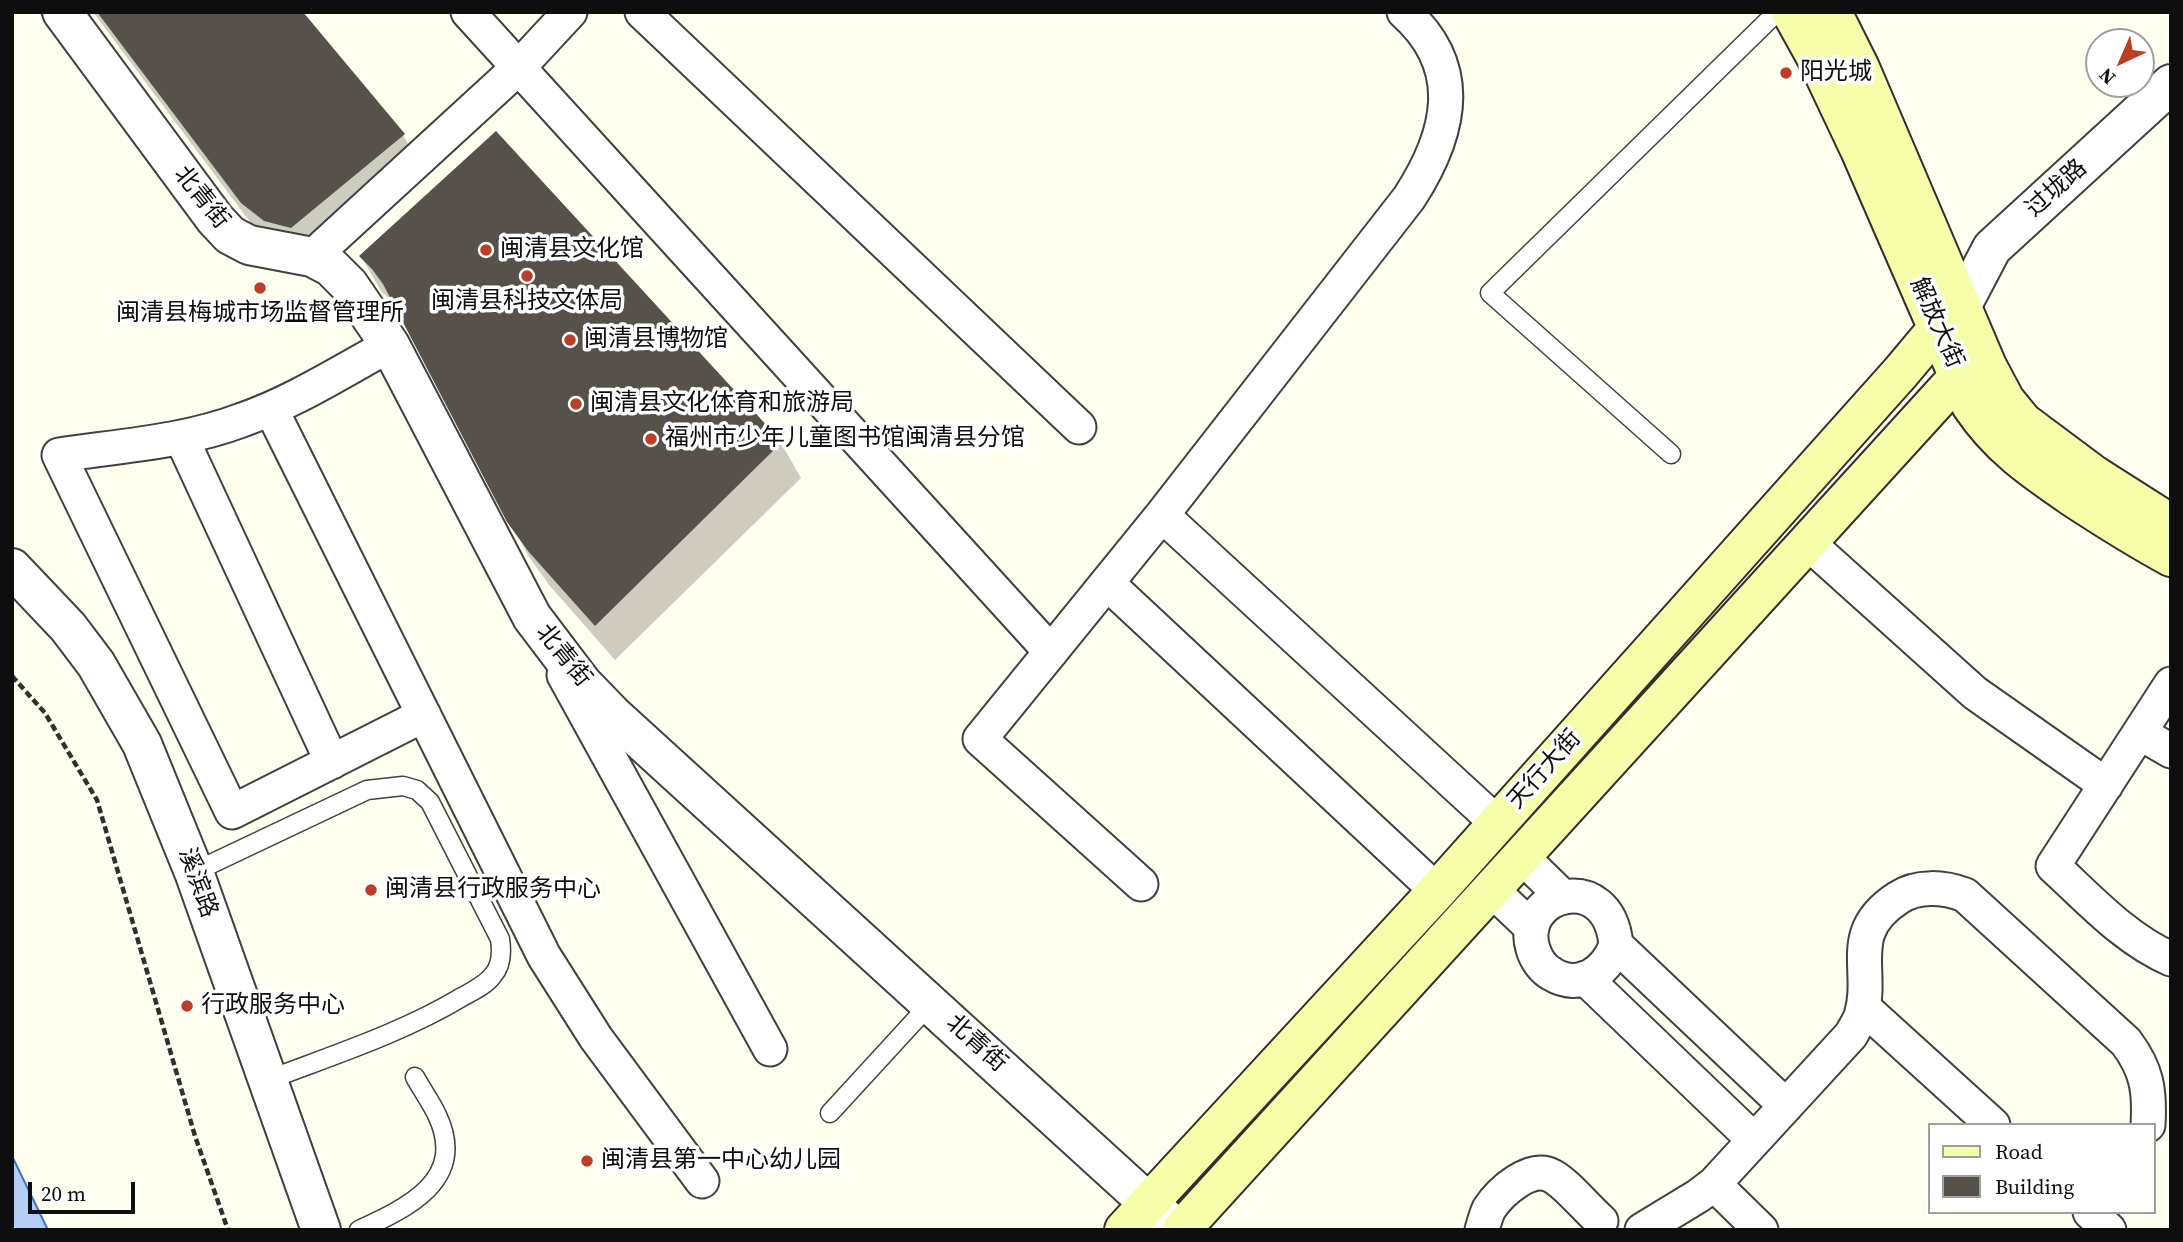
<!DOCTYPE html>
<meta charset="utf-8">
<style>
body{margin:0}
#map{position:relative;width:2183px;height:1242px;overflow:hidden;background:#ffffef;font-family:"Source Serif 4",serif}
canvas{display:block}
.frame{position:absolute;inset:0;border:14px solid #0e0e0e;pointer-events:none}
.legend{position:absolute;left:1928px;top:1123px;width:228px;height:91px;box-sizing:border-box;background:#fff;border:2px solid #9f9f9f;margin:0;padding:9px 12px;list-style:none;font-size:21px;color:#0e0e0e}
.legend li{display:flex;align-items:center;gap:14px;height:35px}
.legend b{width:35px;border:2px solid #9f9f9f}
.north{position:absolute;left:2085px;top:28px;width:70px;height:70px;box-sizing:border-box;background:#fff;border:2px solid #9f9f9f;border-radius:50%;rotate:224deg;font-size:19px;font-weight:700;line-height:28px;text-align:center;color:#0e0e0e}
.north::after{content:'';display:block;margin:auto;width:24px;height:32px;background:#bd3e26;clip-path:polygon(50% 0,100% 100%,50% 72%,0 100%)}
.scale{position:absolute;left:28px;top:1182px;width:107px;height:32px;box-sizing:border-box;border:4px solid #0e0e0e;border-top:0;padding-left:9px;font-size:21px;line-height:24px;white-space:nowrap;color:#0e0e0e;-webkit-text-stroke:5px #fff;paint-order:stroke}
</style>
<div id="map">
<canvas width="2183" height="1242"></canvas>
<div class="frame"></div>
<ul class="legend">
<li><b style="height:9px;background:#f6feaa"></b>Road</li>
<li><b style="height:19px;background:#56514a"></b>Building</li>
</ul>
<div class="north">N</div>
<div class="scale">20 m</div>
</div>
<script>
const ctx = document.querySelector('canvas').getContext('2d');
ctx.lineJoin = 'round';
function fill(path, color) {
  ctx.fillStyle = color;
  ctx.fill(path, 'evenodd');
}
function strokePath(path, color, width, dash) {
  ctx.strokeStyle = color;
  ctx.lineWidth = width;
  ctx.lineCap = dash ? 'butt' : 'round';
  ctx.setLineDash(dash || []);
  ctx.stroke(path);
}
function drawText(font, color, halo, rows, align = 'center') {
  ctx.font = font + ' "Source Serif 4","Noto Sans SC",serif';
  ctx.lineWidth = 7;
  ctx.setLineDash([]);
  ctx.textBaseline = 'middle';
  ctx.strokeStyle = halo;
  ctx.fillStyle = color;
  for (const [text, x, y, turn = 0] of rows) {
    ctx.save();
    ctx.translate(x, y);
    ctx.rotate((+turn || 0) * Math.PI / 180);
    ctx.textAlign = isNaN(turn) ? turn : align;
    if (halo) ctx.strokeText(text, 0, 0);
    ctx.fillText(text, 0, 0);
    ctx.restore();
  }
}
const water = new Path2D(`
 M12,1156L48,1230H12Z`);
const shadow = new Path2D(`
 M93,12H303L403,135L423,170L311,262L262,238Z
 M361,256L781,443L801,478L615,660L550,586L529,557L394,303L381,291Z`);
const building = new Path2D(`
 M97,12H303L405,134L291,228L264,221L241,203Z
 M496,131L782,442L595,626L528,551L507,522L383,284L372,269L359,256Z`);
const path = new Path2D(`
 M12,676L45,713L97,800L195,1136L228,1230`);
const service = new Path2D(`
 M1671,454L1490,293L1777,12
 M194,872L367,790L403,786L417,790L430,802L500,939C502,952 502,965 493,975C486,985 473,991 462,997C402,1033 333,1055 268,1080
 M830,1113L931,1003
 M359,1230C407,1208 468,1180 437,1115C431,1102 422,1090 415,1077`);
const minor = new Path2D(`
 M468,12L1051,652
 M642,12L1079,427
 M312,257L518,68L570,12
 M390,345C342,371 294,402 242,420C184,442 120,446 59,455L232,812L424,715
 M271,409L544,956L596,1038L702,1181
 M181,437L332,762
 M1162,515L1498,824
 M1807,542L1975,693L2106,785
 M1107,583L1437,891
 M564,675L770,1049
 M2171,684L2053,866C2089,899 2125,939 2171,959
 M2140,733L2171,751
 M1522,857L1563,897
 M1141,884L980,739L1162,515L1409,198C1450,135 1467,68 1404,12
 M1492,890L1532,928
 M1616,945C1606,972 1580,991 1552,974C1543,969 1536,959 1533,949C1516,894 1609,866 1616,945L1786,1106
 M1585,978L1754,1140
 M1863,1007L1993,1125
 M1714,1184L1761,1230
 M2090,1212L2109,1230
 M1482,1230C1484,1223 1486,1215 1489,1209C1500,1192 1531,1164 1552,1176C1566,1183 1588,1210 1601,1221
 M1642,1230L1698,1196L1714,1184L1851,1035C1854,1029 1859,1022 1861,1016C1875,970 1844,933 1898,898C1917,885 1944,887 1965,895L2126,1042C2147,1070 2150,1090 2148,1125`);
const tertiary = new Path2D(`
 M62,12L215,219L230,235L249,245L312,257L331,267L349,285L390,345L532,617L582,683L613,715L1178,1230
 M1961,307L1992,248L2171,84
 M12,568L68,627L96,664L142,744L194,872L321,1230`);
const secondary = new Path2D(`
 M1791,12L1816,57L1860,150L1971,405C1999,447 2033,470 2074,498C2106,519 2138,539 2171,557
 M1832,12L1860,68L1987,366L2005,400L2023,422L2094,475L2171,524
 M1124,1230L1437,891L1901,372L1937,329L1961,307
 M1181,1230L1981,352`);
const markers = [
 [1786,73,7,"#bd3e26"],
 [486,250,7,"#bd3e26"],
 [527,276,7,"#bd3e26"],
 [260,288,7,"#bd3e26"],
 [570,340,7,"#bd3e26"],
 [576,404,7,"#bd3e26"],
 [651,439,7,"#bd3e26"],
 [371,890,7,"#bd3e26"],
 [187,1006,7,"#bd3e26"],
 [587,1161,7,"#bd3e26"]
];
const poiNames = [
 ["阳光城",1800,73],
 ["闽清县文化馆",500,250],
 ["闽清县科技文体局",527,302,"center"],
 ["闽清县梅城市场监督管理所",260,314,"center"],
 ["闽清县博物馆",584,340],
 ["闽清县文化体育和旅游局",590,404],
 ["福州市少年儿童图书馆闽清县分馆",665,439],
 ["闽清县行政服务中心",385,890],
 ["行政服务中心",201,1006],
 ["闽清县第一中心幼儿园",601,1161]
];
const streetNames = [
 ["过垅路",2057,189,-42],
 ["北青街",201,198,51],
 ["解放大街",1936,323,66],
 ["北青街",563,656,51],
 ["天行大街",1545,770,-48],
 ["溪滨路",197,883,70],
 ["北青街",976,1044,42]
];
fill(water, '#b4cff6');
strokePath(water, '#3b74cc', 2);
fill(shadow, '#0003');
fill(building, '#56514a');
strokePath(service, '#414141', 21);
strokePath(minor, '#414141', 37);
strokePath(tertiary, '#414141', 42);
strokePath(secondary, '#303030', 42);
strokePath(path, '#303030', 4.5, [7, 3.5]);
strokePath(service, '#fff', 18);
strokePath(minor, '#fff', 33);
strokePath(tertiary, '#fff', 38);
strokePath(secondary, '#f6feaa', 38);
for (const [x, y, r, color] of markers) {
  const dot = new Path2D();
  dot.arc(x, y, r, 0, 2 * Math.PI);
  ctx.fillStyle = color;
  ctx.fill(dot);
  strokePath(dot, '#fff', 2.5);
}
drawText('24px', '#0e0e0e', '#fff', poiNames, 'left');
drawText('24px', '#0e0e0e', '#fff', streetNames);
</script>
